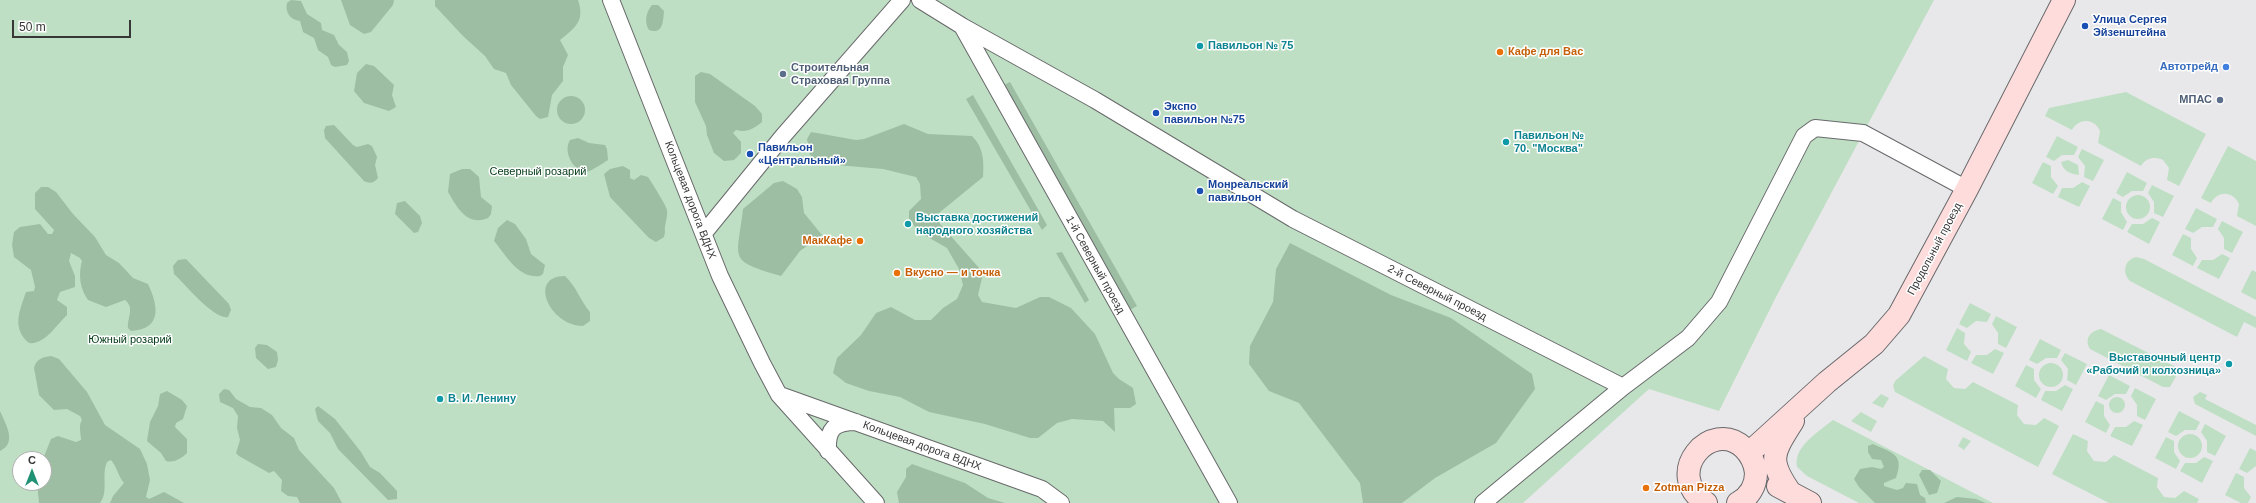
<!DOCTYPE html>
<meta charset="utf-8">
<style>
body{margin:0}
#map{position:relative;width:2256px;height:503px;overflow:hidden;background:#e8e8eb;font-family:Helvetica,sans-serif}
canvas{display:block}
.north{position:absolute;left:12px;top:451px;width:40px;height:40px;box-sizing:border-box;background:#fff;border:1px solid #afafaf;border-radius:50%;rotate:0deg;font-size:11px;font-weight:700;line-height:16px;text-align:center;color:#373738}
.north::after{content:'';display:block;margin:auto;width:14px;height:18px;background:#209274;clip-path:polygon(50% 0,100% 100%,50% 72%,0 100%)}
.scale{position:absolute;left:12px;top:20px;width:119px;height:18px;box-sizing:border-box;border:2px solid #373738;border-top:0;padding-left:5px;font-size:12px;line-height:14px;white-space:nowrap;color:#373738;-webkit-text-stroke:3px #fff;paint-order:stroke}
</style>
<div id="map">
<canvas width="2256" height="503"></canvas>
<div class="north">С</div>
<div class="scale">50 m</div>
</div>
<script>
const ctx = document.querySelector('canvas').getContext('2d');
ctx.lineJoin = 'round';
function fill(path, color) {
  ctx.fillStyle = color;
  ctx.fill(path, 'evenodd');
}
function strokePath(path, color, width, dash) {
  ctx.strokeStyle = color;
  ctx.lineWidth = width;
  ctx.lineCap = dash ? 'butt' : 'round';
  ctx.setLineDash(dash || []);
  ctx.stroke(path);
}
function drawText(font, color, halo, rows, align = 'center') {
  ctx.font = font + ' Helvetica,sans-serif';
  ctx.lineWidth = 3;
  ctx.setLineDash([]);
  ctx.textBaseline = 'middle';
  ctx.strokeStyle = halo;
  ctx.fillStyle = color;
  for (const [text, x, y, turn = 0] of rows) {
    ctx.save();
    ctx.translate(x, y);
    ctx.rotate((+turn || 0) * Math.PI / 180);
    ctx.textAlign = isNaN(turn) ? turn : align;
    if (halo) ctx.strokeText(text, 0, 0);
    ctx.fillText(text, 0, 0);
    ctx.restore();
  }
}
const green = new Path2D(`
 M0,0H1934L1776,297L1719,411L1649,389L1523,503H0ZM20,459H44V483H20Z
 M2126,92L2206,134L2179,186L2167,180L2169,168L2163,160C2154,156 2146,158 2141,166L2098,143L2100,131C2094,118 2079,118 2072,130L2045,116L2049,108Z
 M2057,136L2078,147L2074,155H2062L2054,161L2046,157Z
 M2228,146L2256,161V226L2237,216L2239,204C2233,191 2218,190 2211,203L2201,198Z
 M2082,149L2104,160L2093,181L2084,177L2085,166L2078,157Z
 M2068,160L2078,165L2079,175C2070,174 2063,171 2061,162Z
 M2043,162L2051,166V177L2058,186L2053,194L2032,183Z
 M2127,172L2147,183L2143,191H2132L2123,197L2116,193Z
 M2082,182L2090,186L2079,207L2058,197L2062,188H2073Z
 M2152,185L2174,196L2163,217L2154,213V202L2148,193Z
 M2126 207a12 12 0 1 1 24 0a12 12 0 1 1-24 0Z
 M2113,198L2121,202V212L2127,222L2123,230L2102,219Z
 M2196,208L2217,219L2213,227H2202L2193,233L2185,229Z
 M2152,218L2160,222L2149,244L2127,232L2132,224H2143Z
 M2222,221L2243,232L2232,253L2224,249V238L2218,229Z
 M2183,234L2191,238V249L2197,258L2193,266L2172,255Z
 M2222,254L2230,258L2219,279L2197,268L2202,260H2213Z
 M2136,257L2144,259L2256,317V328L2244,322L2237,337L2130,281C2122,273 2124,260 2136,257Z
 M2252,270L2256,272V300L2241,292Z
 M1970,303L1991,314L1987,322L1976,321L1967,328L1959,324Z
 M1996,316L2017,327L2006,348L1998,344V333L1992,324Z
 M1957,328L1965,333L1964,344L1971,352L1967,361L1946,350Z
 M2101,329L2180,369L2170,387H2163L2090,349C2084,339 2090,331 2101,329Z
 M2040,339L2061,350L2057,358H2046L2037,364L2029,360Z
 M1995,349L2004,353L1993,374L1971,363L1976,355H1987Z
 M2065,353L2087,364L2076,385L2067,380L2068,369L2061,360Z
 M1924,356L1948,369L1946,379L1954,388L1965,389L1973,382L2018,405L2017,415L2024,424L2036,425L2044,418L2059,426L2038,467L1895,392L1893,386L1895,381Z
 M2039 375a12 12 0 1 1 24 0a12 12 0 1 1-24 0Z
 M2026,365L2034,369V380L2041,389L2036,398L2015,386Z
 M2109,375L2130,386L2126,394H2115L2106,400L2098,396Z
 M2065,385L2073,389L2062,411L2041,400L2045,391H2056Z
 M2135,388L2156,399L2145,420L2137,416V405L2131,396Z
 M2200,392L2207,395L2205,399L2256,425V436L2195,404L2193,397Z
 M1881,394L1889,398L1883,408L1872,403Z
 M2109 405a8 8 0 1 1 16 0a8 8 0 1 1-16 0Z
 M2096,401L2104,405V416L2110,425L2106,433L2085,422Z
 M2179,411L2200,422L2196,430H2185L2176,436L2168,432Z
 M1861,412L1877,421L1871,432L1851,421Z
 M1833,420L1993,503H1859L1807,476L1797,467C1793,446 1820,431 1833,420Z
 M2134,421L2143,425L2132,446L2110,436L2115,427H2126Z
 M2205,424L2226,436L2215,456L2207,452V441L2201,432Z
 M2073,434L2088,441L2087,451L2094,461L2106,462L2114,455L2158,478L2157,487L2164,497L2175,498L2184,491L2199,499L2197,503H2109L2052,474Z
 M2178 446a12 12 0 1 1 24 0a12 12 0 1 1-24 0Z
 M1963,437L1971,441L1964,450L1958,446Z
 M2166,437L2174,441V452L2180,461L2176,469L2155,458Z
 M2250,448L2256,451V466L2247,473L2239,469Z
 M2204,457L2213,461L2202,483L2180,471L2185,463H2196Z
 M2236,473L2244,477V488L2251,497L2248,503H2241L2225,495Z`);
const forest = new Path2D(`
 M291,0L301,1L307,14L321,23L322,30L334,35L339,45L347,52L349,61L347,65L335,67L331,65L328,57L318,50L314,38L303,32L300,21C290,20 285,12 287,3Z
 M341,0H394L393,5L371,32L364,34L350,25Z
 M435,0H578C585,21 576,27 560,40L568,55L563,67V81L552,95L548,117L540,119L536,116L511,85L506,73L494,69L485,56L463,36L435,6Z
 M652,5H658L664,11C663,22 663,35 649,30C644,22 646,12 652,5Z
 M366,64L374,66L394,85L392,95L396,107L389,111L364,103L354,91L357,73Z
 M701,72L710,74L755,106L762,114V122C753,129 747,133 736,130L733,133L741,142V153L734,160L724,161L714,153L707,135L706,126L695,102V76Z
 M1010,82L1137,306L1128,311L1002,86Z
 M973,95L1047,225L1042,230L966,99Z
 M557 110a14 14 0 1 1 28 0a14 14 0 1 1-28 0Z
 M904,124L928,134L972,136C984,148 984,162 983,177L934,217L980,269L982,278L978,295L982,302L1016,308L1040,297H1049L1071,308L1095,334L1113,373L1119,379L1133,388L1136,404L1130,408H1114L1115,432L1103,421L1072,419L1057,423L1038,438H1030L985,424L929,412L900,397L869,391L846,383L833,373L837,358L861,335L876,313L891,307L915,320H931L943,308L957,299L963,285L959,269L947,248L919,232L909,219V211L921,199L920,184L916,177L883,169L825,164L810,155L807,139L811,132L856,140L864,139Z
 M334,125L353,145L357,147L368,144L372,146L377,157L375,165L378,178C374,183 370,184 364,181L325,138L324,130L326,126Z
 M578,138L589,143L605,145L607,149L608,160C605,162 588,173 586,172C572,170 563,151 570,140Z
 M623,166L630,170V178L634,180L641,175L648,177C652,183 666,205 667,210C668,218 664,225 665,232L664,237L656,242L649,238L610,197L604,174L610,169Z
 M462,169H470L479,177L481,197L492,206L491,214L488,218C467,227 457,207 448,192L450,174Z
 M783,181L797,189L802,197L804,213L822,235L800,251L781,276C727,260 737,261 743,209L774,183Z
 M41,187H48L56,192L73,214L95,237L106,255L119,263L133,278L148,284C158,305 163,329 131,331L128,328C127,318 135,308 125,300L106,307L88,300C80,289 78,275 82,261L80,258L71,253L69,261L75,276V287L60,292L57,300L67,307V315C56,325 45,345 29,343C11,328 20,310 26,292L34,291L35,287L31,270L14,257L12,245L14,232L20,227L40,224L48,234H52L54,230L35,209V193Z
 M405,201L420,216L422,223L418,232L414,233L395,214L397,203Z
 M507,220L515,224L526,239L531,254L545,265L543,274L540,276C518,279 506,255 494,241L498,228Z
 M1290,243L1391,295L1451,318L1532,374L1535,389L1496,443L1435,478L1402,503H1363L1360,483L1299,403L1269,391L1249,364L1250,346L1273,302L1276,269Z
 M1062,252L1089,300L1085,303L1056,253Z
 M186,259L229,304L231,310L228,317C214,320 185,284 174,274L173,266L178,260Z
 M565,276C576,286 580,300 590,312V321L583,326C550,326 527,276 565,276Z
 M258,344L267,345L277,352L278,360L276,367L268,369L256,358L255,348Z
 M51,356L59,359L87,392L105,425L140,449L147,464L150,480L146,497L149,499L164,492L184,503H110L113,496L124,483C118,476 117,467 111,460L107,462C101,475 109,492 100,503H39L37,483H44L43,459L51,439L58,436L76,442L81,440C81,433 78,426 82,420L80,416L67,409L54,410L39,395L34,368C36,359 43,357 51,356Z
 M224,389L229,390L236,399L250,407L261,408L272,415L281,428L294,438L299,450L334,488L342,503H300L297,497L288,496L281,491L282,480L274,471L269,473L239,456L236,453L240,440L237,428L238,416L233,408L220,402L219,394Z
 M167,391L182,400L187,406L183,419L176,423L175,427L187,439V453C181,459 174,463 166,461L161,453L147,441L150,422L158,406L160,394Z
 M318,406L335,419L361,452L370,467L380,473L397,491V499L388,500L338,449L330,433L318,421L315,409Z
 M0,411C5,423 18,443 0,451Z
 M1873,444C1891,453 1905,453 1896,478L1884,483V486L1897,490L1903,488L1906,483L1917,484L1920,495L1925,498L1926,503H1875L1859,487L1854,479L1860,469L1872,467L1881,469L1884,467L1881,460L1872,459L1868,452V446Z
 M912,464L965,483L988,498L1005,503H899L897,492L906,477V469Z
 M1922,470H1930L1941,481L1937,493L1929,495L1919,475Z
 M1957,497L1976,499L1986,503H1944Z`);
const street = new Path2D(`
 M611,0L720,276L762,363L779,395L876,503
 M920,0L962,26L1095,100L1293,219L1623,387
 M962,26L1229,503
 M704,233L783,136L902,0
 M780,395L1042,489L1061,503
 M828,451C827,429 834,422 856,422
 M1483,503L1623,387L1688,338L1719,302L1804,136L1815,128L1863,133L1967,189`);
const secondary = new Path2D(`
 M1749,453L1827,382L1874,344L1899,315L1967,189L2064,0
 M1778,486L1810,503
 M1790,492C1767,459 1773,453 1793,421
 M1706,503C1662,474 1711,417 1744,448C1751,455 1755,463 1756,473C1756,486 1749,497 1738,503`);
const markers = [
 [2085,26,4,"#1a4fb4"],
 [1200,46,4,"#0f9aa8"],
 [1500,52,4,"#e8710a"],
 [2226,67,4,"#3f7fe0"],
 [783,74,4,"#5c6f8a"],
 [2220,100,4,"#5c6f8a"],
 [1156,113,4,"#1a4fb4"],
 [1506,142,4,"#0f9aa8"],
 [750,154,4,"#1a4fb4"],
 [1200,191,4,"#1a4fb4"],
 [908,224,4,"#0f9aa8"],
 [860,241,4,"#e8710a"],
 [897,273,4,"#e8710a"],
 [2229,364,4,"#0f9aa8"],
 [440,399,4,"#0f9aa8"],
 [1646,488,4,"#e8710a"]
];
const transitNames = [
 ["Улица Сергея",2093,20],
 ["Эйзенштейна",2093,33],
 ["Экспо",1164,107],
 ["павильон №75",1164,120],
 ["Павильон",758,148],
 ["«Центральный»",758,161],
 ["Монреальский",1208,185],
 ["павильон",1208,198]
];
const cultureNames = [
 ["Павильон № 75",1208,46],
 ["Павильон №",1514,136],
 ["70. \"Москва\"",1514,149],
 ["Выставка достижений",916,218],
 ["народного хозяйства",916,231],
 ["Выставочный центр",2221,358,"right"],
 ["«Рабочий и колхозница»",2221,371,"right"],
 ["В. И. Ленину",448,399]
];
const foodNames = [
 ["Кафе для Вас",1508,52],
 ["МакКафе",852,241,"right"],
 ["Вкусно — и точка",905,273],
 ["Zotman Pizza",1654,488]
];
const shopNames = [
 ["Автотрейд",2218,67]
];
const serviceNames = [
 ["Строительная",791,68],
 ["Страховая Группа",791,81],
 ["МПАС",2212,100,"right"]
];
const parkNames = [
 ["Северный розарий",538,172],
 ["Южный розарий",130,340]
];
const streetNames = [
 ["Кольцевая дорога ВДНХ",690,200,69],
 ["Продольный проезд",1935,249,-62],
 ["1-й Северный проезд",1095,265,61],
 ["2-й Северный проезд",1437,293,27],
 ["Кольцевая дорога ВДНХ",922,446,20]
];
fill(green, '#bfdfc4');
fill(forest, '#9dbea2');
strokePath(street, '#68696b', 18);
strokePath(secondary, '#68696b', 24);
strokePath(street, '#fff', 16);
strokePath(secondary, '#ffdcdc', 22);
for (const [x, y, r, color] of markers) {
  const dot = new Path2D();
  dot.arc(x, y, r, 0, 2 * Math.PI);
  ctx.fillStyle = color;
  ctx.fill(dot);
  strokePath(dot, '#fff', 1.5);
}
drawText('bold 11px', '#164399', '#fff', transitNames, 'left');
drawText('bold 11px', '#0d838f', '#fff', cultureNames, 'left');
drawText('bold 11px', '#c56008', '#fff', foodNames, 'left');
drawText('bold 11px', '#366cbe', '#fff', shopNames, 'right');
drawText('bold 11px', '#4e5e75', '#fff', serviceNames, 'left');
drawText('11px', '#003814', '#fff', parkNames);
drawText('11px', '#373738', '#fff', streetNames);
</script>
